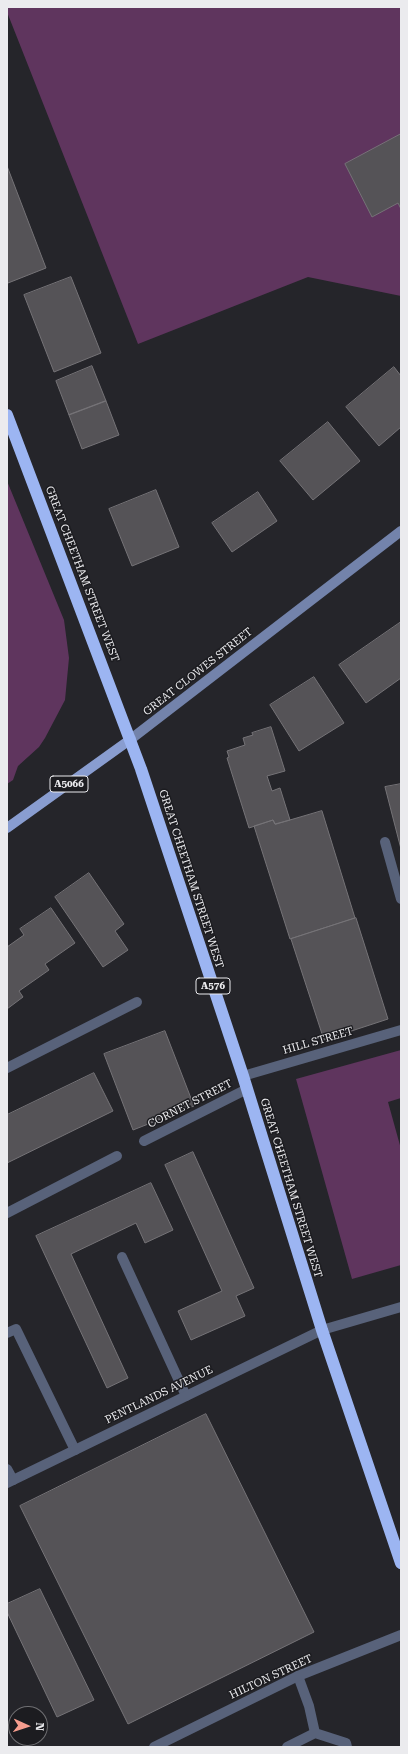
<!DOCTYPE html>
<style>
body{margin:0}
#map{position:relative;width:408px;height:1754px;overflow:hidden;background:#25252a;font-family:"Roboto Serif",serif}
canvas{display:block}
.frame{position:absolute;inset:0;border:8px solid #ebebee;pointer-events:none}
.north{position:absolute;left:8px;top:1706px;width:40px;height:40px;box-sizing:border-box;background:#1c1c20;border:1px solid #6f6f72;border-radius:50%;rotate:93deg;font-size:11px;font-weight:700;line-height:16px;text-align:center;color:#ebebee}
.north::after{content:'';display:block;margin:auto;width:14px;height:18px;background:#f59d8e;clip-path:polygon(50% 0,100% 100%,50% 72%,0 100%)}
</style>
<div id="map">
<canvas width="408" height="1754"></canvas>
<div class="frame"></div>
<div class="north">N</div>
</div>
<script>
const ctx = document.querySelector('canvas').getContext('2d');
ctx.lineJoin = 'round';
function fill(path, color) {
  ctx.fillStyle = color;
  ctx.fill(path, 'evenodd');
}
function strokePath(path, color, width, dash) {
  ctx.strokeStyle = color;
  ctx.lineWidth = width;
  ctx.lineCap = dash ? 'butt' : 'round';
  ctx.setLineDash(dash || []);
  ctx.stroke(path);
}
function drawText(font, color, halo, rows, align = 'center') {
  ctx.font = font + ' "Roboto Serif",serif';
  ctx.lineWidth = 3;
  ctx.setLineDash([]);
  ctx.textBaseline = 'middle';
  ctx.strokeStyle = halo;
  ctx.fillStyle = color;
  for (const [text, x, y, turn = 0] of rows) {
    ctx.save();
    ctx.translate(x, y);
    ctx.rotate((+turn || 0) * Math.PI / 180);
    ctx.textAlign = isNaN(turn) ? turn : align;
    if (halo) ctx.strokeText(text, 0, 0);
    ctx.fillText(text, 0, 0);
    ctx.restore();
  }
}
const green = new Path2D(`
 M7,7H401V296L308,277L138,344L7,12Z
 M7,481L64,620L69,658L65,700L45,738L39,747L18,766L13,780L7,784Z
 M401,1050V1098L388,1102L401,1149V1265L352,1279L296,1079Z`);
const building = new Path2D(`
 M401,134V209L398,203L372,217L345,164Z
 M7,166L46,268L8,283L7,280Z
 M71,277L101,353L54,372L24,295Z
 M92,366L106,401L69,415L56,381Z
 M394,367L401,376V427L379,446L346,407Z
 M106,401L119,435L82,449L69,415Z
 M328,422L360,461L313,500L280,461Z
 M156,490L179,547L132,566L109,509Z
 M258,492L277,521L232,552L212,523Z
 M401,622V678L366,703L339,665Z
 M314,677L344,723L299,751L270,705Z
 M271,727L285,771L267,776L272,791L280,788L290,820L275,824L273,820L249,828L227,758L229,757L227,751L245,745L243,738L253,735L252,733Z
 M401,784V849L385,787Z
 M322,811L355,918L290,939L254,826L273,820L275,824Z
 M89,873L124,924L115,931L128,950L103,967L55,897Z
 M51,908L75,943L45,964L49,970L19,991L23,997L7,1009V947L24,935L20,929Z
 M356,918L388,1019L324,1040L291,939Z
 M165,1031L194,1106L133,1130L104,1054Z
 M94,1073L113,1111L7,1163V1115Z
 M193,1152L254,1288L236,1296L245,1316L191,1340L178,1311L222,1291L165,1165Z
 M151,1183L173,1230L145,1243L136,1223L71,1254L128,1378L107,1388L36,1236Z
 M206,1414L314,1632L128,1724L20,1506Z
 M40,1589L94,1700L57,1717L7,1612V1604Z`);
const lane = new Path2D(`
 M385,842L401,899
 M7,1068L137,1002
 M122,1257L186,1396
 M7,1333L16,1329L75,1450
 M7,1469L13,1480
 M298,1676L309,1706L315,1733
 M287,1747L315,1733L346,1743L347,1747`);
const street = new Path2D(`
 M243,1076L401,1030
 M144,1141L247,1089
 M7,1213L117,1156
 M7,1483L322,1330L401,1307
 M154,1747L298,1676L401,1635`);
const secondary = new Path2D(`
 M131,739L401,531`);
const primary = new Path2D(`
 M7,828L131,739`);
const highway = new Path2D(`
 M7,415L141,769L243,1076L322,1330L401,1563`);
const shields = [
 [69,784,38],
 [213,986,34]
];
const shieldNames = [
 ["A5066",69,784],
 ["A576",213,986]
];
const streetNames = [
 ["GREAT CHEETHAM STREET WEST",82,574,69],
 ["GREAT CLOWES STREET",198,672,-38],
 ["GREAT CHEETHAM STREET WEST",191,879,72],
 ["HILL STREET",318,1041,-16],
 ["CORNET STREET",190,1104,-27],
 ["GREAT CHEETHAM STREET WEST",291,1188,73],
 ["PENTLANDS AVENUE",159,1395,-26],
 ["HILTON STREET",271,1677,-25]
];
fill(green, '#5f355e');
fill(building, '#555357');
strokePath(building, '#757377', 1);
strokePath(lane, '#58627a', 10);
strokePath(street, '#58627a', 10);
strokePath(secondary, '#7383ab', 10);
strokePath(primary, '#899dd0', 10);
strokePath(highway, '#9cb5f2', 12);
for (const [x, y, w] of shields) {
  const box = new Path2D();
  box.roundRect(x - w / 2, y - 8, w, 16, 3);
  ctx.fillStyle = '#1c1c20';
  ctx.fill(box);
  strokePath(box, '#ebebee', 1);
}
drawText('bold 10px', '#ebebee', null, shieldNames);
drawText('11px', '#ebebee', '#1c1c20', streetNames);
</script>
